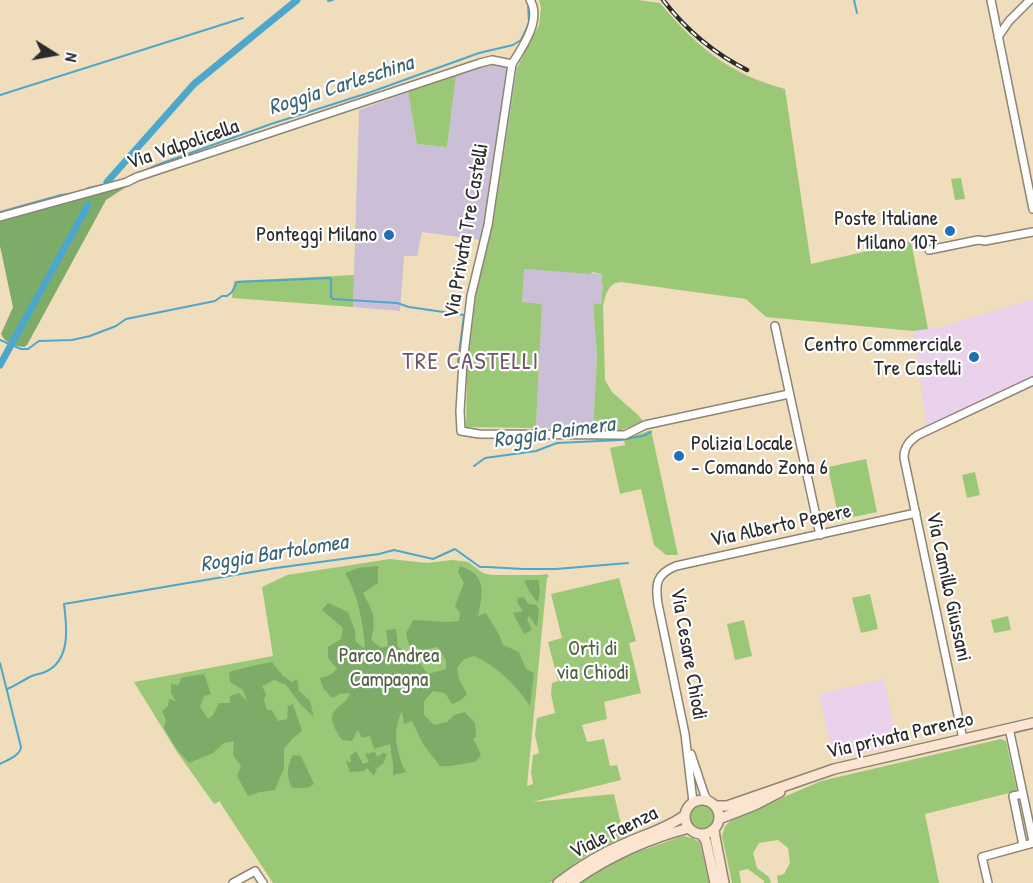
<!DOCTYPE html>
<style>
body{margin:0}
#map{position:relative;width:1033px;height:883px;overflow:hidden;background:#f0ddbc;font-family:"Patrick Hand",sans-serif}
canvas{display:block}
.north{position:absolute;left:24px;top:24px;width:60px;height:60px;-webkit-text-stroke:4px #fff;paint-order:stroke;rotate:101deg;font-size:16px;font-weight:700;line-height:24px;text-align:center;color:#2b2b2b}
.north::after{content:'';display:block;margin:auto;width:21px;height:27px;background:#2b2b2b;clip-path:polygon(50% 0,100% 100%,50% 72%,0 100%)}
</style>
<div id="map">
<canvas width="1033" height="883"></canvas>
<div class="north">N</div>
</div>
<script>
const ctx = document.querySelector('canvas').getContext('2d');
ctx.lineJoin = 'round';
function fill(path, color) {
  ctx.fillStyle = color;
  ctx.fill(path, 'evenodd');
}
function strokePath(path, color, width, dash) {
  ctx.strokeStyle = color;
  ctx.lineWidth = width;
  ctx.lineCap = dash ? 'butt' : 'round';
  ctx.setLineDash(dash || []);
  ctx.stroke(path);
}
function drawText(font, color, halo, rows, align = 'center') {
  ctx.font = font + ' "Patrick Hand",sans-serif';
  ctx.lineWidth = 4.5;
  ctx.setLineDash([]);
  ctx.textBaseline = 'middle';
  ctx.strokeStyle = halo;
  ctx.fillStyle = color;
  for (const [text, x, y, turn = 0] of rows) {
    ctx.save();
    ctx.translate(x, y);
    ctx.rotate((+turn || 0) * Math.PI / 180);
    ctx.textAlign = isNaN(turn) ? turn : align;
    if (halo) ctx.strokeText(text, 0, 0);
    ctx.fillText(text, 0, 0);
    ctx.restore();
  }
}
const built = new Path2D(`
 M1033,299V379L927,428L913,331L941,327Z
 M884,679L898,745L834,760L819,694Z`);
const industrial = new Path2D(`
 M492,60L517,68L493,224L488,241L422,232L417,256H404L400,311L353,307L359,110L408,92L417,144L447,147L456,76Z
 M523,269L602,274V282L603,284L601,304L593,303L597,356L593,429L536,428L542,304L522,302Z`);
const green = new Path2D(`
 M539,0H639L660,3C697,47 729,74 785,89L811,264L911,241L928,329L913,331L766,317L746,299L621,282L615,283L610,287L606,294L603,306L605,380L612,392L638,415L643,421L622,430L593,429L597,356L593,303L601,304L603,284L602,283V274L592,272L591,274L524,269L522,302L542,304L536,428L466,427L467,368L476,294L493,224L517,68L539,25L541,8Z
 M456,76L447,147L417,144L408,92Z
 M961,178L965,199L955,200L951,179Z
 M354,275L353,307L232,298L234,281Z
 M651,430L678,555H666L654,545L641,489L620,494L610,448L625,445L624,440Z
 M866,459L877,512L839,520L828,467Z
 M975,472L980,495L967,498L962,475Z
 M390,559L427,563L451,560L461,561L468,562L483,573L492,575H541L547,574L549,576L547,578L527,786L533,784L531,772L533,755L539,753L535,735L537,718L555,713L551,694L552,683L558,681L548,642L562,638L551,594L619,578L636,641L629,643L641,693L604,702L607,719L582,725L587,742L604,739L610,766L617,765L621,780L532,802L614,794L624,837L591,852L550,883H273L221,804L220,801L214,804L177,752L134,682L273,656L262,587L287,575Z
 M870,594L878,629L861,633L852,598Z
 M1008,616L1011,630L994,633L991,620Z
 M744,620L752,656L735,660L727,624Z
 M1001,739L1006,741L1017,791L925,814L939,883H778L777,876L784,874L790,863L788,848L778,840L759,843L753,853L757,868L769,877L771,883H764V881L748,869L739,871L741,883H732L722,836L725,826L733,819L821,781Z
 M690 817a12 12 0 1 1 24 0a12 12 0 1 1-24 0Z
 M683,836L693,838L700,843L709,883H578L623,857Z`);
const forest = new Path2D(`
 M129,185L106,200L27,345L24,347C15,346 5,343 1,334L13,307L0,246V221L49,206Z
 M378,566V583L363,593C373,612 377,619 371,640L381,648L388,646L386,630L396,629L398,647L415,657L428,674L446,669V661L438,647L423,650L409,645L406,633L413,620L448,622L459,621L460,613L455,606L464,583L458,572L460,566C464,568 471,570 474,573C486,584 481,602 478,616L486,613C493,626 499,631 503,645L519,652L526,669L534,673L530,706C516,685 497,666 474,656L464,659L457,668L459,679L467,694L461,700L452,704L445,693L433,691L424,701V715L434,725L447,722L454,715L465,712L475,723L476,738H473L481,755L475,762C463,763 453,767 440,766L423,744L412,721L404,724L402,711C392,731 396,753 406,772L393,775C394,763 391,755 390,744L374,749L370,736L362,738L358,730L352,741L342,740C336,730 326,718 337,708C343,702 347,702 350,693L340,694L332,698L323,688L320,678L330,675L337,669L328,658V647L341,639L343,628L322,610L328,603L348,612L355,630L356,642L365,649C364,625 357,592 345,573L358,568Z
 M524,580H538L540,590L538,603L529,591Z
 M524,597L528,604L537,605L539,611L537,627L529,616L527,619L532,630L524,634L513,613L523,611L517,602L518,598Z
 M272,662L283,676L292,682L297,679L299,691L310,701L314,717L301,705L286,685L274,680L262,686L266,694L264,699L267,710H272L278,721L287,719L288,706L293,704L302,731L292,739L284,749V768L275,790L260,792L248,796L237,776L241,766L233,755L234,741L224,743L213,753L189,763L176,748L164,728L166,720L162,711L168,706L169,699L176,701L171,693V684L179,685L181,678L204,674L211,694L204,696L200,707L208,719L213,715L219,703H230V696L239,693L247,701L243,690L230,682L229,672L252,666Z
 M356,751L363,764L369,762L365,754L375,752L377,757L383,753L387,754L383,764L377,768L374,776L367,768L364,771L350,772L346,761L351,763L350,756Z
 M293,755L301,756L314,784L307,788H292C286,776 287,767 293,755Z`);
const stream = new Path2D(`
 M854,0L857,13
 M328,1L333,0
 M0,95L243,18
 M140,173L157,165L271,124L371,92L479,53L513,45L521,40L525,32L529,22L528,4
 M88,188L109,184
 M0,212L61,195L75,193
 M0,340L21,349H28L39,341L72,340L90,336L116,326L126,319L215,301L222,296H227L232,292L237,282L330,278L331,279V297L333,299L397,303L409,307L464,315L458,362
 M643,436L651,432
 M474,466L485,458L536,451L557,443L621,440L642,436
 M0,663L21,747C20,756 7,760 0,764
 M7,689C15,686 23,680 32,676C36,674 41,674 45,672C71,661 67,627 64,604L276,568L379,554L394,550L433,559L455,549L480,567H487L523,569H556L628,563`);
const canal = new Path2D(`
 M107,182L194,84L297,0
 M0,365L88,205`);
const street = new Path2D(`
 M530,0C542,19 523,47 512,64L488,225L471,296L463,362L460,411L461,431L479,434L625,435L645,425L789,394
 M991,0L1033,209
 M998,37L1009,21L1030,0
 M0,217L127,182L137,177L480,63L492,60L512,64
 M929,250L978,240L985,241L1033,232
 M775,326L820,535
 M1009,728L1033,841
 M963,739L904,458C904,447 909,441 918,435L1033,381
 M691,754L705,796L709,801
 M693,802L685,734L658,604C655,584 656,574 676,566L916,513
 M1023,845L1013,796L1023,794
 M233,883L255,871L263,883
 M988,883L982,857L1033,843`);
const secondary = new Path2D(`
 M685 817a17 17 0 1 1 34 0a17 17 0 1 1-34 0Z
 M716,806H727L834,769L1033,723
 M719,819L755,805L780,792
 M714,829L715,837L724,883
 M701,834L706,841L715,883
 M558,883C579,867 602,853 626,843C646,834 668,828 685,815
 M571,883C606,858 647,839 689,828`);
const rail = new Path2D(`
 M663,0C686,30 713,53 747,70`);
const markers = [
 [950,231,6,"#1f6fb2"],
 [389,235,6,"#1f6fb2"],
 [974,357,6,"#1f6fb2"],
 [679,456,6,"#1f6fb2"]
];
const streetNames = [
 ["Via Valpolicella",183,145,-19],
 ["Via Privata Tre Castelli",467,231,-80],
 ["Via Alberto Pepere",781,526,-12],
 ["Via Camillo Giussani",948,587,78],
 ["Via Cesare Chiodi",688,654,80],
 ["Via privata Parenzo",900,736,-13],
 ["Viale Faenza",614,833,-26]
];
const poiNames = [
 ["Poste Italiane",938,219],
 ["Milano 107",938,243],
 ["Ponteggi Milano",377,235],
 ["Centro Commerciale",962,345],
 ["Tre Castelli",962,369],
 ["Polizia Locale",691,444,"left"],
 ["- Comando Zona 6",691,468,"left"]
];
const parkNames = [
 ["Orti di",593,649],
 ["via Chiodi",593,673],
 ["Parco Andrea",389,656],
 ["Campagna",389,680]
];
const waterNames = [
 ["Roggia Carleschina",341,86,-18],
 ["Roggia Paimera",554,433,-8],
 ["Roggia Bartolomea",274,554,-9]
];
const quarterNames = [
 ["TRE CASTELLI",471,363]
];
fill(built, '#ead1ec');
fill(industrial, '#cabfd6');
fill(green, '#9bc876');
fill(forest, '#7cac67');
strokePath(stream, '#4da7cb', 2);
strokePath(canal, '#4da7cb', 7);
strokePath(street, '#8e8474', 10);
strokePath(secondary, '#8e8474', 12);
strokePath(street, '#fff', 7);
strokePath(secondary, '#fce5d0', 9);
strokePath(rail, '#2b2b2b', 4.5);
strokePath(rail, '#fff', 2, [7]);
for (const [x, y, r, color] of markers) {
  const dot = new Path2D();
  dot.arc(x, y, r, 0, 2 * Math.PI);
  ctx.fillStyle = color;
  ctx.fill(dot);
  strokePath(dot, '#fff', 2);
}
drawText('21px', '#2b2b2b', '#fff', streetNames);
drawText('21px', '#2b2b2b', '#fff', poiNames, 'right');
drawText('21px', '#526245', '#fff', parkNames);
drawText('italic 22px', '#3a6373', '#fff', waterNames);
ctx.letterSpacing = '1.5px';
drawText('24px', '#6f5669', '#fff', quarterNames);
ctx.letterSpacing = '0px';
</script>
